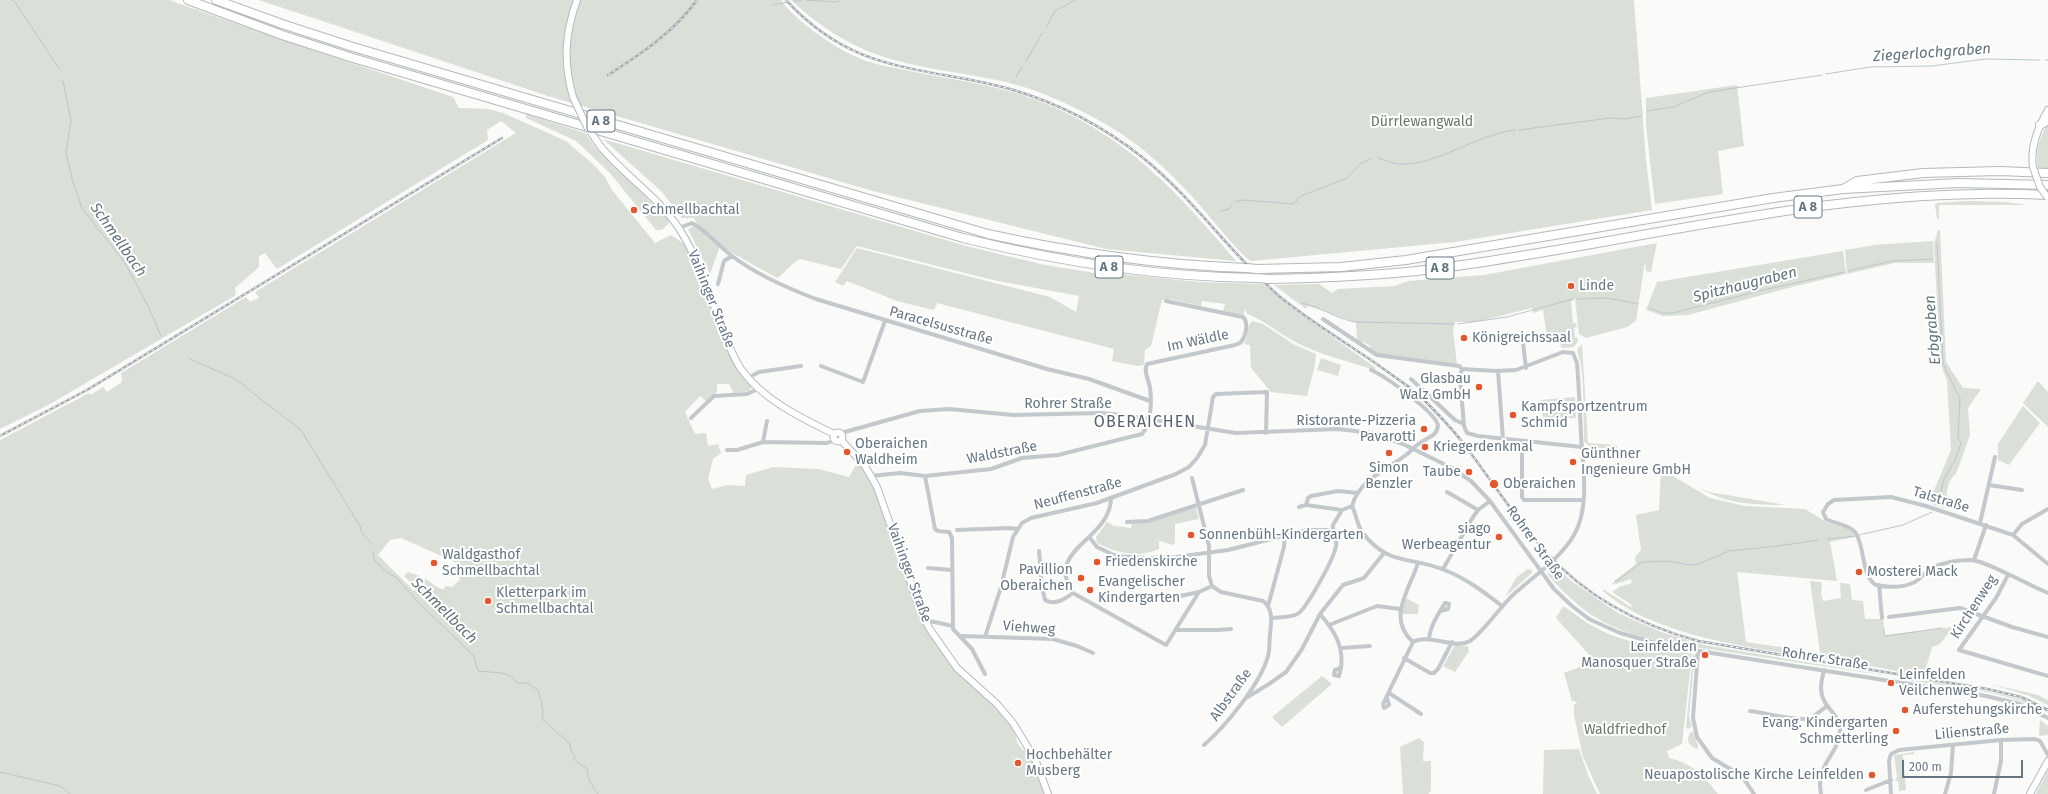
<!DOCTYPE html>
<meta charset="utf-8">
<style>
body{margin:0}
#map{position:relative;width:2048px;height:794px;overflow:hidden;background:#fafaf8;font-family:"Fira Sans",sans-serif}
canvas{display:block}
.scale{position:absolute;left:1902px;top:760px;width:121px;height:18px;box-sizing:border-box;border:2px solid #657683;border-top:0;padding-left:5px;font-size:12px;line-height:14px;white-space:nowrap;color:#657683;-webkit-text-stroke:3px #fff;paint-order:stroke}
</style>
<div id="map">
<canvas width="2048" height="794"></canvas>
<div class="scale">200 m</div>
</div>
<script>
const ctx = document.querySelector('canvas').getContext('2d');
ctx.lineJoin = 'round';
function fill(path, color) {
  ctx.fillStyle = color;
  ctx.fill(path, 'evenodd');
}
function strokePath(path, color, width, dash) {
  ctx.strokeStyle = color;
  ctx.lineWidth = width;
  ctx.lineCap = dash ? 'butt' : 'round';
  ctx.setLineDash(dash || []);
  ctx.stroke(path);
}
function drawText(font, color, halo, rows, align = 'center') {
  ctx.font = font + ' "Fira Sans",sans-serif';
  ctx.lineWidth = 4;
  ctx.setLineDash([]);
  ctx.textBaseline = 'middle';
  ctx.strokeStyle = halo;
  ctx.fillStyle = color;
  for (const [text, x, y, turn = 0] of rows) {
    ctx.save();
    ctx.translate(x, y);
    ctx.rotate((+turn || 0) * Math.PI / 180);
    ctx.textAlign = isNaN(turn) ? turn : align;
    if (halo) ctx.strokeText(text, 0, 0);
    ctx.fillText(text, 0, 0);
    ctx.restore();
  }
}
const green = new Path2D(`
 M0,0H169L274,37L453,97L459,108L488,109L503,113L566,141L594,165L605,177L612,190L655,243L671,235L686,245L740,372L752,387L749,391L734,393L729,384H717V392L706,401L700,396L685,412L695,434L706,433L708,446L718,444L721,453L713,459L708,479L712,489L728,485L745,486L746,475L773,467L818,469L849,477L857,463L866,473L874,485L925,622L936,645L1002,713L1016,731L1017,743L1023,750L1030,751L1044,794H0V440L89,393L91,395L103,387L107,392L122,382L121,373L246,297L250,302L259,298L255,292L516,133L501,121L487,130L488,140L277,269L265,253L259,256V267L235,288L236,295L50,404L0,429ZM401,538L455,562L460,580L452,587L445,586L444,589C435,589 432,581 425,579L414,591L378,555L390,540Z
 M259,0H781C790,13 803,23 816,33C828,41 839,49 852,55C870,64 890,67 910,71C953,80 999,85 1039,101C1128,136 1176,191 1236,261L1106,249L873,191L548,96Z
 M791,0H1634L1646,160L1652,210L1455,242L1251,261C1242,257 1207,213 1198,203C1175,177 1147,150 1117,131C1088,113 1057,98 1024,87C982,74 937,72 894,60C854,49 821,28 791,0Z
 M1737,85L1744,146L1718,151L1723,194L1655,204L1646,126V98Z
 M526,114L585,133L597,149L637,186L655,207L668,218L669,223L662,230H656L610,173L576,141L526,118Z
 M2048,124V168H2038C2035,154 2039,136 2048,124Z
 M603,139L966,246L1045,265L1107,275L1110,273L1199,282L1263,284L1289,306L1376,368L1374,370C1348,361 1320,355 1295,342C1279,333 1265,321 1247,314L1245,308L1244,315L1223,311L1225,304L1202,301L1201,306L1170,299L1162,300L1151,346L1145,350L1144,365L1137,366L1112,361L1114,349L937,303L934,310L897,301L847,281L843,286L835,282L857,248L1050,297L1076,312L1079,296L993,280L857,246L841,269L800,259C790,264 786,272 777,278L720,246L710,274L688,229L697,224L694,218H682L662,192Z
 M1968,201L2005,202L2028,205H1939V219H1937L1935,204L1937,203Z
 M1938,230H1940L1946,362L1963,388L1981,389L1968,408L1970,435L1956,474C1945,482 1948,496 1944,508L1931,504L1930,500L1951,450L1947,381L1940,361L1934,244Z
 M1933,241L1934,263H1895L1847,274L1845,250L1874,245Z
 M1657,243L1651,272L1646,271L1645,261L1636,321L1627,327L1586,338L1579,334L1575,298L1571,302L1573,323H1576L1577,327L1574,328L1575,338L1577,337L1578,342L1573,347L1562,348L1558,340L1548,344L1543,310L1533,313L1532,308L1476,322H1455L1453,330L1457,365L1378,354L1370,350V346L1364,342H1360L1357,339L1356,322C1339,318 1325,309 1307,306L1306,309L1274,285L1319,284L1332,293L1338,289L1395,286L1408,281L1484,275Z
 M1843,251L1846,274L1796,286L1688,315L1663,316L1646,310L1657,282Z
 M1252,321L1263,324L1293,344L1316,354L1315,365L1307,396L1271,392L1251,368L1250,345L1244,344C1249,337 1246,327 1252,321Z
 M1582,344L1588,443L1616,445L1619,451L1589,446L1584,442L1583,386L1581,364L1577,350Z
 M1321,358L1341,365L1338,376L1317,370Z
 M2038,381L2048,392V427L2023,403Z
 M1575,397L1576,418L1543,419L1541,400Z
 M2023,406L2040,423L2009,465L1998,460V444Z
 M1661,469L1710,498L1745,506L1805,509L1828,523L1847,528L1854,534L1855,537L1830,542L1837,581L1737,572L1746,642L1820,653L1810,581L1822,582L1821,594L1823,601L1841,598L1840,583L1850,584L1852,600L1863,601L1865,619H1883L1885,635L1953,627L1940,644L1932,647L1926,668L1927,674C1914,676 1872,666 1856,663C1782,652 1660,642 1603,591V589L1631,607L1632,605L1612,592L1619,587L1632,583L1631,579L1616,584L1614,581L1636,564L1635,557L1641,550L1636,515L1659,510Z
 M1698,487L1709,492L1786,505C1755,505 1725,504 1698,487Z
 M1196,507L1199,519L1175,524V543L1172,545L1154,539L1159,541V549C1140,558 1115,553 1097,543L1096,537L1107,522L1114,526L1131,528L1132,523L1145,522Z
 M1554,564L1571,581L1618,613L1661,632L1704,645L1896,677L1694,647V645L1679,643V645C1619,634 1588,621 1548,575V571Z
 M1527,569L1532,570V573L1505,597L1516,578Z
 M408,572L420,576L422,581L416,588L404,576Z
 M1406,598L1419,605L1418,614H1402Z
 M1563,606C1572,612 1580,618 1589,624C1619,642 1657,648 1692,654L1682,744L1667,751L1669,758C1692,763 1704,776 1718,794H1600L1583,757L1574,715V705L1577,703L1575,701H1572L1564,673L1595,661L1556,618Z
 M1455,645L1468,646L1469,651L1455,672L1443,666Z
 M1693,654L1696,655V661L1694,664L1689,716L1692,726L1688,729L1686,728Z
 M1322,676L1332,684L1282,727L1272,717Z
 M1900,677C1924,681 2037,695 2048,713C2004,689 1948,687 1899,679Z
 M1990,684L2038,695L2048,700V705L2027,695Z
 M2040,720L2048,726V735L2039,736Z
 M1691,732H1693L1698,745V749C1689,747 1685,739 1691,732Z
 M1419,738L1424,742L1423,761H1431V791L1428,794H1403L1400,747Z
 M1579,749L1588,775L1597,794H1543L1544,750Z
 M1914,752V754L1903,755L1906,790L1899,791L1898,781H1895L1897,777L1894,755Z
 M2048,770V794H2036Z`);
const stream = new Path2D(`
 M12,0L15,2L60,70
 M805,0L837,2L839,0
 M794,1H802
 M773,5L788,2
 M1046,27L1055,11L1075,0
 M2045,60H2048
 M1026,61L1042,33
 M1826,74L1870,67L1932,66L1985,59L2040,60
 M1016,77L1022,67
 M63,81L71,120L66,153L73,182L82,208L125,263L149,308L161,336
 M1013,82L1014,81
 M1647,111L1673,107L1709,92L1822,75
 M1519,130L1610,118L1624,119L1641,116
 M1378,158C1385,160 1392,164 1399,164C1433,167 1478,134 1515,130
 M1235,202L1243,200L1294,204L1299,197L1347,178L1360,164L1372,158
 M1221,211L1229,209L1232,204
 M1937,242L1943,364L1960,399L1958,437L1961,443L1955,460L1944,479L1938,504
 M1848,271L1892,261L1932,259
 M1577,299L1608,298L1638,304
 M1302,303C1320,307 1336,318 1354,322L1454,324
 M1649,308L1662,313H1673L1759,291L1845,272
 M1458,324L1507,317L1573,299
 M190,359L235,379L301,430L360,526L362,533L371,543
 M1859,535L1903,525L1932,512
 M1827,539L1856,536
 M373,552L374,560L388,573L397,578L417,601L474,656L478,671L502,673L510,676L518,683H527L538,690C540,698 545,710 542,719L570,744L571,751L575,756L574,759L588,770C586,778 594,788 598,794
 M1613,584L1642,562L1668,561L1689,565L1698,564L1729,551L1778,546L1818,540
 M1884,629V635L1886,636L1942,628
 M0,772L60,786L70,794`);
const street = new Path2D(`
 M679,228L692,223C703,228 720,247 732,256C757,275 787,288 816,299L1047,369L1089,379L1150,401
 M718,284L724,261L732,256
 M1323,319L1377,355L1459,366L1462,369
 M1522,334L1526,368
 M821,366L863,382L885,321
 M1462,369L1460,377L1464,426L1467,433L1478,436L1582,447
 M1498,371L1503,439
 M748,378L759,372L801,366
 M1411,379L1455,420L1464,424
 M691,418L714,396L747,394L758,389
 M841,433L920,411L949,409L1013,415L1101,413L1122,415L1236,433L1337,429L1373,433L1403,444L1452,468L1471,481L1490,501L1554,589L1572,606L1589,619L1620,633L1667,646L1986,696L2020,704L2048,718
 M1522,441V497L1524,500H1583
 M763,442L767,421
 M727,450H737L763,442L827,443L835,440
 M871,476L900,473L925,476L991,469L1022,458L1058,455L1142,434C1151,424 1152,402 1150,388C1149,380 1143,372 1147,364L1235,345L1240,343C1246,337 1249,323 1243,317L1166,301
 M925,476L935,529L938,531L949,532L952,538L953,629L972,649L985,674
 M1192,478L1209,546V576L1212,586L1221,592L1263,601C1274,610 1271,622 1270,635C1269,642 1270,649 1268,656C1261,683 1225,727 1204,745
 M1989,485L2022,490
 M1447,492L1478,510
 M1111,498C1111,540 1043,549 1073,593L1166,645L1199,592L1212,586
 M1306,505L1308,498L1311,496L1338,491L1358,493
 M1352,506C1359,480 1386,470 1406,455C1411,451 1415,446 1420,443C1429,436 1437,437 1438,425C1434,411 1385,376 1371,370
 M1352,506C1356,514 1357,524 1362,532C1388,566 1408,556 1442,569C1464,577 1484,592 1502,606
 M1299,507L1306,505L1342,510
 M1127,522L1148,521L1243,490
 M1980,523L1995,457
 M957,530L1010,528L1017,529
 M2013,535L2022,524L2048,509
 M1090,538L1097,547L1116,556L1148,558L1176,557L1228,550L1307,530H1333
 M1039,551L1042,587L1045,600C1055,606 1065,599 1073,593
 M1974,560L1986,525
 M2048,564L2013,535L1926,506L1891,497L1834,500L1828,504L1823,512L1826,519C1835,524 1848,524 1855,532C1865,544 1861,577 1876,585C1889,588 1907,588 1918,580C1923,576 1926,571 1932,568C1944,562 1959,560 1971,560C1987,561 2030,586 2048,593
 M928,568L952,570
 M1443,569L1473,517L1478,510L1490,501
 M2008,575L1996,598L1959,650L2048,676
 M1879,585L1882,618
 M1133,599L1171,598L1199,592
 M1268,606L1284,547L1285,534
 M1320,614C1334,630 1344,646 1341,668L1335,670L1334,675L1339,676L1341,668
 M1889,617L1960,608L2012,627L2048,637
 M1272,618C1279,617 1293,618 1299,613C1308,605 1334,559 1336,546C1338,539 1332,533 1333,525L1342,510L1352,506
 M925,620L953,626
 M1329,625L1377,606L1400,609
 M1176,630H1217L1231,629
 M961,636L1053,639L1077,646L1093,653
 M985,637L1001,587L1013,537L1022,523L1031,518L1097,503L1176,474L1189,467L1197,458L1205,445L1213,397L1216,394L1267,392L1266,433
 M1429,639C1430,626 1438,615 1445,603L1449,604L1448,609L1440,611
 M1413,642C1386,618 1410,589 1418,563
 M1341,648L1370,646
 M1698,651L1693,718L1697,737L1712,758L1742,776L1754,794
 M1404,658L1430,673H1434L1438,669L1452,642
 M1389,693L1421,714
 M1387,697L1389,705L1384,708L1383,704L1413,642C1429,633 1455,650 1470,641C1484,631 1500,607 1514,594C1534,576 1560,559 1574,535C1590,508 1583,465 1581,436C1580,412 1579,387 1577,363L1573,353L1563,352L1516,370L1496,371L1462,369
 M1246,698L1269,684L1286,672L1302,649L1320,614L1343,585L1364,578L1384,553
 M1750,711C1771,714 1789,720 1810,719L1827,706
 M1866,790L1891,780
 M1821,794C1815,763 1839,756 1840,730C1841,716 1827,710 1823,698C1819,689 1822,679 1824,670
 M1891,794L1889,761L1891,754L1899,750L2001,740L2035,739L2040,741L2048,755
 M1945,794L1951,773L1953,745
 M1994,794L2001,761V740`);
const secondary = new Path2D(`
 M573,97C563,62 565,33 577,0
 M601,147C626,177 659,197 680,230C698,258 708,291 720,322C726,338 731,354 741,369C762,399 801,418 834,434
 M2033,167C2030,147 2038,128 2048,110
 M833.5 437a4.5 4.5 0 1 1 9 0a4.5 4.5 0 1 1-9 0Z
 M841,440L865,466L877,487L916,598L929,628L957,668L997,704L1013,723L1035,759L1048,794
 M2030,794L2048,761`);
const highway = new Path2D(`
 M188,0L282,35L353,58L963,238C1060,262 1158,277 1257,278
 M216,0L285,25L353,47L988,234C1074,253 1159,265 1247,268
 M2040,125L2048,120
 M1845,188L1857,181L1923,173L2000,171L2048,173
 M1257,269L1341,267L1406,260L1773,198L1843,189L1959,183L2048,185
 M1268,279C1323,278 1378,276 1433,269C1638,243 1839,184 2048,195`);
const rail = new Path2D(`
 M786,0C854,75 921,65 1010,89C1058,103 1103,126 1142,157C1193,198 1230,253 1279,296C1314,325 1356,348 1392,375C1403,383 1415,390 1424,400C1439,415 1454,430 1466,447C1493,482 1516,520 1546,552C1586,597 1640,625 1698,641L1987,689L2021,697L2048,710
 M608,75C641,54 674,32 697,0
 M0,436L87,390L502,138`);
const secondaryBridge = new Path2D(`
 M573,97L587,127L601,147
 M2033,167L2040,187L2048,198`);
const highwayBridge = new Path2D(`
 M1247,268L1257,269
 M1257,278L1268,279`);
const markers = [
 [634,210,4,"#e4572e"],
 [1571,286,4,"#e4572e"],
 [1464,338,4,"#e4572e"],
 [1479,387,4,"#e4572e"],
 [1513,415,4,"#e4572e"],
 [1424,429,4,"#e4572e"],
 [1425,447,4,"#e4572e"],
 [847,452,4,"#e4572e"],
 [1389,453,4,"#e4572e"],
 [1573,462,4,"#e4572e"],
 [1469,472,4,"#e4572e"],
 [1494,484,5,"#e4572e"],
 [1191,535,4,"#e4572e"],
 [1499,537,4,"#e4572e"],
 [1097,562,4,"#e4572e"],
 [434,563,4,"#e4572e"],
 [1859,572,4,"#e4572e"],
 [1081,578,4,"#e4572e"],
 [1090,590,4,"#e4572e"],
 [488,601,4,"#e4572e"],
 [1705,655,4,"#e4572e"],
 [1891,683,4,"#e4572e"],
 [1905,710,4,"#e4572e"],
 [1896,731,4,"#e4572e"],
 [1018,763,4,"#e4572e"],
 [1872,775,4,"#e4572e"]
];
const shields = [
 [601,121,28],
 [1808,207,28],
 [1109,267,28],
 [1440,268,28]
];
const shieldNames = [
 ["A 8",601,121],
 ["A 8",1808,207],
 ["A 8",1109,267],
 ["A 8",1440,268]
];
const parkNames = [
 ["Dürrlewangwald",1422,122],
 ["Waldfriedhof",1625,730]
];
const poiNames = [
 ["Schmellbachtal",642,210],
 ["Linde",1579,286],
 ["Königreichssaal",1472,338],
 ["Glasbau",1471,379,"right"],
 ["Walz GmbH",1471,395,"right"],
 ["Kampfsportzentrum",1521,407],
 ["Schmid",1521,423],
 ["Ristorante-Pizzeria",1416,421,"right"],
 ["Pavarotti",1416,437,"right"],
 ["Oberaichen",855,444],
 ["Waldheim",855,460],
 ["Kriegerdenkmal",1433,447],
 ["Günthner",1581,454],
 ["Ingenieure GmbH",1581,470],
 ["Simon",1389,468,"center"],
 ["Benzler",1389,484,"center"],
 ["Taube",1461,472,"right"],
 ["Oberaichen",1503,484],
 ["siago",1491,529,"right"],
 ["Werbeagentur",1491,545,"right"],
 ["Sonnenbühl-Kindergarten",1199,535],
 ["Waldgasthof",442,555],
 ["Schmellbachtal",442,571],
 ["Friedenskirche",1105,562],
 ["Pavillion",1073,570,"right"],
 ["Oberaichen",1073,586,"right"],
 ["Mosterei Mack",1867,572],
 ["Evangelischer",1098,582],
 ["Kindergarten",1098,598],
 ["Kletterpark im",496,593],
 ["Schmellbachtal",496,609],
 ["Leinfelden",1697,647,"right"],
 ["Manosquer Straße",1697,663,"right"],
 ["Leinfelden",1899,675],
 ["Veilchenweg",1899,691],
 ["Auferstehungskirche",1913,710],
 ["Evang. Kindergarten",1888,723,"right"],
 ["Schmetterling",1888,739,"right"],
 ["Hochbehälter",1026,755],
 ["Musberg",1026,771],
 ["Neuapostolische Kirche Leinfelden",1864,775,"right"]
];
const streetNames = [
 ["Vaihinger Straße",711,299,68],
 ["Paracelsusstraße",941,326,16],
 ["Im Wäldle",1198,341,-12],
 ["Rohrer Straße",1068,404],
 ["Waldstraße",1002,453,-11],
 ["Neuffenstraße",1078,494,-15],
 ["Talstraße",1941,500,17],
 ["Rohrer Straße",1535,543,54],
 ["Vaihinger Straße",909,573,70],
 ["Kirchenweg",1974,607,-57],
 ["Viehweg",1029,628,4],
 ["Rohrer Straße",1825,659,9],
 ["Albstraße",1231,695,-54],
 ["Lilienstraße",1972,732,-5]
];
const waterNames = [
 ["Ziegerlochgraben",1932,53,-4],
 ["Schmellbach",118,240,55],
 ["Spitzhaugraben",1745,285,-14],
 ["Erbgraben",1933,330,-95],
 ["Schmellbach",444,611,45]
];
const quarterNames = [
 ["OBERAICHEN",1145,423]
];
fill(green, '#dadfd7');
strokePath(stream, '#bbc7cb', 1);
strokePath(secondary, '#b3babf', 8);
strokePath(highway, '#b4b9bd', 10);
strokePath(street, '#c3c8cc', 4);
strokePath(secondary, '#fff', 6);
strokePath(highway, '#fff', 8);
strokePath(rail, '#a2aab0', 2.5);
strokePath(rail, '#fff', 1, [3]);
strokePath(secondaryBridge, '#b3babf', 8, []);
strokePath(highwayBridge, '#b4b9bd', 10, []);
strokePath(secondaryBridge, '#fff', 6);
strokePath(highwayBridge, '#fff', 8);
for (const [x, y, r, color] of markers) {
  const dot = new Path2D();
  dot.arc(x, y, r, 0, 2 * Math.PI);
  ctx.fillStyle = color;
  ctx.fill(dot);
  strokePath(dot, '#fff', 1.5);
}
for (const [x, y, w] of shields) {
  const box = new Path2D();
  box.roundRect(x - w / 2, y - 11, w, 22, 3);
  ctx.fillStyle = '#fff';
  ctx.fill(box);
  strokePath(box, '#657683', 1);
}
drawText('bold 13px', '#657683', null, shieldNames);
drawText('14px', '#687a64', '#fff', parkNames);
drawText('14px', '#657683', '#fff', poiNames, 'left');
drawText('14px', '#657683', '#fff', streetNames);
drawText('italic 15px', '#60757c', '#fff', waterNames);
ctx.letterSpacing = '1px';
drawText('16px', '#57646e', '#fff', quarterNames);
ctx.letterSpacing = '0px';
</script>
